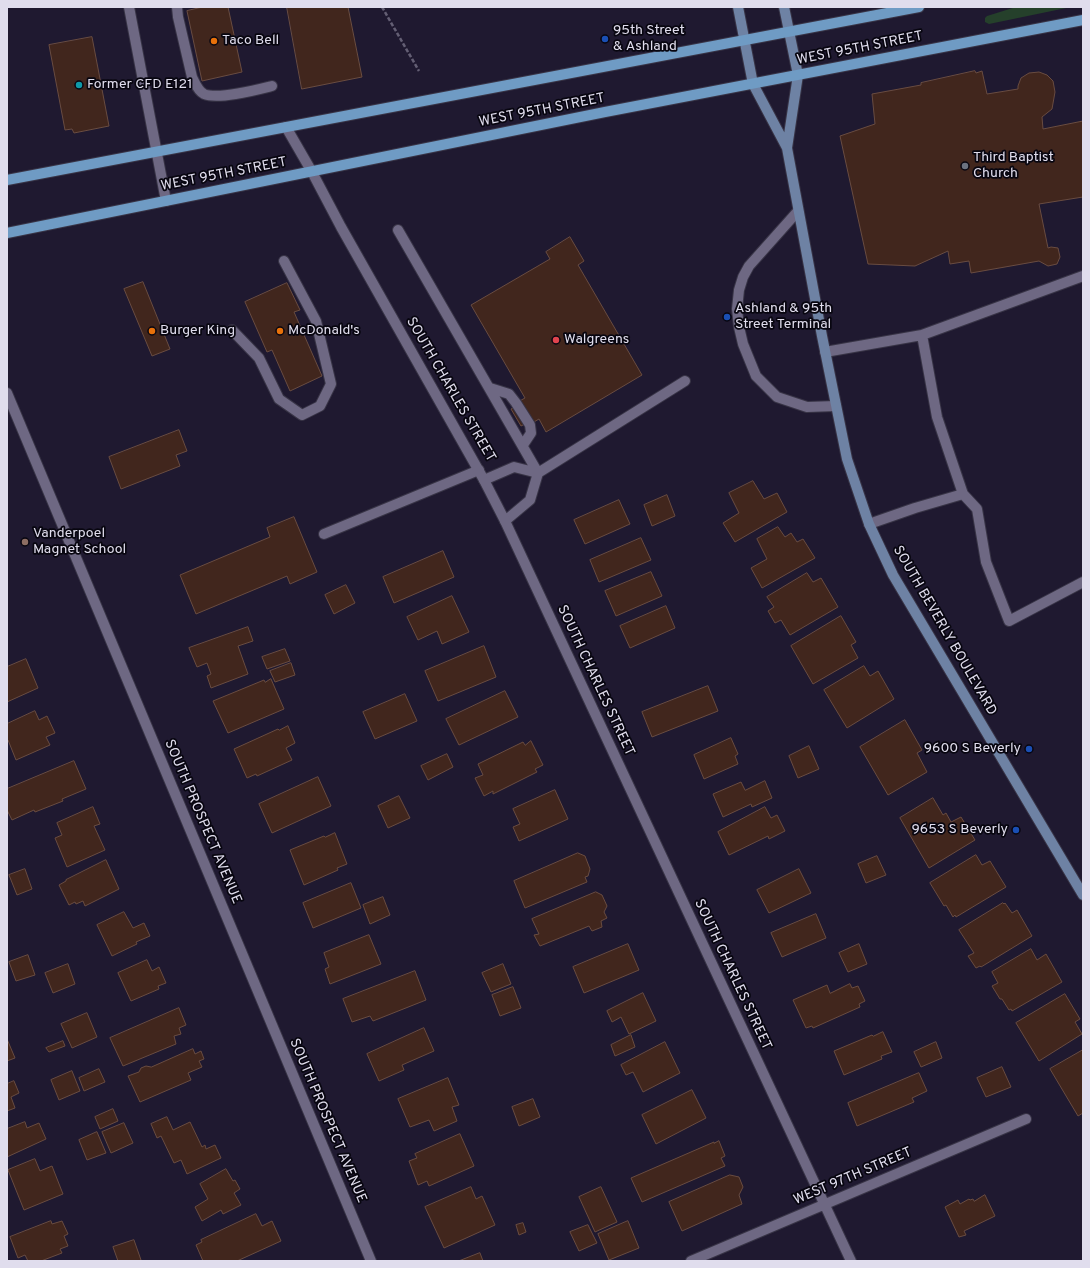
<!DOCTYPE html>
<style>
body{margin:0}
#map{position:relative;width:1090px;height:1268px;overflow:hidden;background:#1f1930;font-family:Overpass,sans-serif}
canvas{display:block}
.frame{position:absolute;inset:0;border:8px solid #e0dded;pointer-events:none}
</style>
<div id="map">
<canvas width="1090" height="1268"></canvas>
<div class="frame"></div>
</div>
<script>
const ctx = document.querySelector('canvas').getContext('2d');
ctx.lineJoin = 'round';
function fill(path, color) {
  ctx.fillStyle = color;
  ctx.fill(path, 'evenodd');
}
function strokePath(path, color, width, dash) {
  ctx.strokeStyle = color;
  ctx.lineWidth = width;
  ctx.lineCap = dash ? 'butt' : 'round';
  ctx.setLineDash(dash || []);
  ctx.stroke(path);
}
function drawText(font, color, halo, rows, align = 'center') {
  ctx.font = font + ' Overpass,sans-serif';
  ctx.lineWidth = 3.5;
  ctx.setLineDash([]);
  ctx.textBaseline = 'middle';
  ctx.strokeStyle = halo;
  ctx.fillStyle = color;
  for (const [text, x, y, turn = 0] of rows) {
    ctx.save();
    ctx.translate(x, y);
    ctx.rotate((+turn || 0) * Math.PI / 180);
    ctx.textAlign = isNaN(turn) ? turn : align;
    if (halo) ctx.strokeText(text, 0, 0);
    ctx.fillText(text, 0, 0);
    ctx.restore();
  }
}
const green = new Path2D(`
 M1016,7H1071L989,24L985,22V18L987,16Z`);
const building = new Path2D(`
 M203,7H228L242,72L202,81L187,11Z
 M287,7H348L362,77L302,89Z
 M92,37L109,126L74,133L72,129L65,130L49,45Z
 M975,71L976,73L982,71L987,94L1018,89V86L1021,78L1029,73L1039,72L1047,75L1053,81L1055,92L1052,109L1042,117L1043,129L1083,121V197L1039,204L1048,248L1051,247L1058,248L1060,257L1057,264L1048,266L1039,261L971,273L969,261L950,264L948,251L915,266L868,264L840,136L875,124L872,94L921,85V83Z
 M570,237L584,261L578,265L642,375L546,432L539,419L527,426L525,424L521,426L511,409L515,407L516,403L525,398L471,305L550,259L546,252Z
 M143,282L170,349L152,356L124,289Z
 M287,283L300,310L294,312L322,376L290,391L272,350L267,352L245,302Z
 M179,430L187,451L176,455L180,466L121,489L109,457Z
 M753,481L764,499L777,493L787,512L735,542L723,523L739,513L729,493Z
 M667,495L675,516L652,526L644,505Z
 M619,500L630,524L585,544L574,520Z
 M294,517L317,572L290,584L287,576L196,614L180,575L270,537L267,528Z
 M778,527L785,537L791,533L797,542L803,539L815,558L762,588L751,568L767,559L757,539Z
 M641,538L651,560L599,582L590,560Z
 M443,551L454,577L394,603L383,577Z
 M651,572L662,596L616,616L605,591Z
 M807,573L813,582L821,578L838,607L790,635L781,620L775,623L768,611L774,607L767,597Z
 M346,585L355,603L334,614L325,595Z
 M452,596L469,632L442,644L437,631L418,640L407,617Z
 M666,606L675,628L630,648L620,626Z
 M841,616L856,642L851,645L858,658L813,684L791,646Z
 M248,627L253,641L238,646L248,674L211,688L207,676L211,674L207,663L197,667L189,648Z
 M484,646L496,677L438,701L425,671Z
 M285,649L290,661L267,669L262,657Z
 M26,659L38,688L7,702V667Z
 M291,663L295,675L275,682L270,671Z
 M864,666L870,676L878,671L894,699L847,728L824,690Z
 M271,679L284,709L228,733L213,701L264,680L265,682Z
 M708,686L718,711L652,737L642,712Z
 M505,691L518,717L459,745L446,719Z
 M405,694L417,721L375,739L363,712Z
 M35,711L39,720L47,716L55,733L46,737L50,745L16,760L8,740L7,741V724Z
 M905,720L922,750L917,753L927,772L888,795L860,747Z
 M288,726L295,743L286,748L292,760L257,776L256,774L247,778L234,749L278,729L279,730Z
 M731,738L738,754L735,756L738,764L704,779L694,755Z
 M531,741L543,765L535,769L537,772L493,794V791L484,796L475,778L483,775L478,764L523,742L525,745Z
 M809,746L819,769L798,778L789,756Z
 M447,754L453,767L428,780L421,766Z
 M74,761L86,789L62,799L63,801L35,812L34,810L12,820L7,810V789Z
 M318,777L331,806L272,833L259,804Z
 M765,781L772,798L752,807L751,804L723,817L713,794L741,782L745,790Z
 M555,790L568,819L519,841L513,827L520,824L513,809Z
 M399,796L410,818L388,828L378,806Z
 M933,798L943,815L946,813L951,822L961,817L975,840L929,868L900,818Z
 M93,807L100,824L94,826L105,850L67,867L55,838L62,835L57,823Z
 M765,807L771,818L777,815L785,831L769,839L768,836L729,855L718,832Z
 M335,833L347,864L337,868L338,870L304,885L290,850L324,836L325,837Z
 M578,853L585,856L590,869L588,876L585,877L587,882L525,908L514,881Z
 M976,855L982,865L990,861L1006,887L956,917L955,915L953,917L946,905L944,906L930,883Z
 M877,856L886,875L866,883L858,864Z
 M106,860L119,889L85,906L83,901L76,904L75,902L69,905L59,885L66,881V880Z
 M25,869L32,889L17,895L9,875Z
 M799,869L811,893L769,913L757,890Z
 M351,883L361,908L313,928L303,903Z
 M596,892L602,895L607,906L604,912L607,918L601,921L602,927L592,931L589,926L540,946L534,935L539,934L532,919Z
 M383,897L390,915L370,924L363,905Z
 M1003,903L1004,904L1005,903L1012,913L1017,910L1032,936L981,967L980,966L976,968L968,956L974,953L959,930Z
 M124,912L133,928L144,923L150,936L136,942L137,944L112,956L97,925Z
 M816,914L826,938L782,957L771,933Z
 M369,935L381,964L330,984L325,969L329,967L324,953Z
 M628,944L639,970L584,993L573,967Z
 M859,944L867,964L848,972L839,953Z
 M1031,949L1037,960L1046,954L1062,982L1012,1011L1011,1009L1009,1010L1002,999H1000L992,986L998,983L992,972Z
 M28,955L35,975L16,981L9,962Z
 M147,960L152,971L159,967L166,983L158,986L159,989L131,1001L118,973Z
 M68,964L75,984L53,993L45,973Z
 M503,964L511,984L491,992L482,973Z
 M415,971L426,1000L373,1021L370,1016L352,1022L343,999Z
 M850,984L852,988L858,986L865,1001L859,1004L860,1007L813,1028L812,1026L806,1028L793,1000L827,985L830,993Z
 M513,987L521,1008L500,1016L492,995Z
 M643,993L656,1021L629,1034L621,1017L612,1022L607,1011Z
 M1065,994L1080,1019L1075,1022L1082,1034L1039,1061L1016,1023Z
 M179,1008L186,1025L179,1028L181,1034L174,1036L176,1044L123,1066L110,1038Z
 M87,1013L97,1037L72,1048L61,1024Z
 M424,1028L434,1051L402,1065L404,1070L379,1081L367,1054Z
 M883,1032L892,1052L881,1056L882,1059L844,1075L834,1051L872,1035L873,1036Z
 M631,1035L635,1047L615,1056L611,1045Z
 M7,1039L15,1058L7,1061Z
 M63,1041L65,1046L49,1052L46,1048Z
 M665,1042L680,1073L643,1092L633,1072L626,1075L621,1065Z
 M936,1042L942,1058L921,1067L914,1052Z
 M193,1049L195,1054L201,1051L204,1059L199,1061L202,1067L188,1073L191,1080L140,1102L128,1076L139,1072L141,1068L146,1066L151,1067Z
 M1083,1050V1113L1078,1116L1050,1069Z
 M1002,1067L1011,1087L986,1097L977,1078Z
 M99,1069L105,1082L84,1091L79,1078Z
 M72,1071L80,1091L59,1100L51,1080Z
 M919,1073L927,1091L912,1098L914,1102L857,1126L848,1103Z
 M448,1078L459,1105L452,1107L457,1121L434,1131L429,1120L410,1127L398,1099Z
 M14,1081L19,1093L11,1097L15,1108L7,1111V1084Z
 M692,1090L706,1118L656,1144L642,1115Z
 M533,1099L540,1117L519,1126L512,1107Z
 M113,1109L118,1121L100,1129L95,1117Z
 M167,1117L173,1130L190,1122L202,1147L205,1145L206,1149L215,1145L221,1158L187,1174L181,1160L174,1163L161,1136L157,1138L151,1124Z
 M25,1122L27,1128L39,1123L46,1139L7,1157V1129Z
 M124,1123L133,1143L111,1153L102,1132Z
 M97,1132L106,1153L87,1160L79,1140Z
 M460,1134L474,1166L429,1186L427,1181L418,1185L409,1161L417,1158L415,1154Z
 M719,1141L725,1156L721,1158L725,1166L642,1202L631,1178L714,1142V1143Z
 M35,1159L40,1171L52,1166L63,1194L24,1210L8,1170Z
 M226,1169L233,1181L235,1180L240,1189L234,1193L241,1205L223,1214L221,1210L202,1221L195,1207L208,1199L200,1184Z
 M730,1175L739,1177L743,1187L739,1195L742,1204L682,1231L669,1202Z
 M471,1187L476,1199L482,1196L495,1225L444,1248L425,1207Z
 M601,1187L617,1222L595,1232L579,1197Z
 M985,1195L995,1216L964,1231L966,1235L959,1237L945,1207L958,1200L960,1204L969,1199L970,1200L973,1199L974,1201Z
 M256,1214L262,1226L272,1221L281,1241L237,1261H203L196,1245L202,1242L201,1240Z
 M51,1221L52,1224L62,1221L68,1234L64,1236L68,1246L60,1249L62,1253L41,1261H28L25,1255L18,1258L10,1237Z
 M628,1221L639,1248L609,1260L598,1234Z
 M523,1223L526,1232L519,1235L516,1225Z
 M588,1225L597,1243L579,1251L570,1232Z
 M134,1240L141,1260L138,1261H118L113,1247Z
 M480,1253L483,1261H459Z`);
const path = new Path2D(`
 M382,7L419,71`);
const service = new Path2D(`
 M177,7L178,17L192,77C195,83 198,91 204,94C218,100 256,90 272,86
 M798,211L749,266L743,277L739,290L737,309L739,327L743,344L756,376L777,397L807,407L836,406
 M398,230L538,473
 M232,330L259,358L279,399L302,415L320,406L331,384L316,321L284,261
 M922,335L1083,276
 M825,352L922,335L937,417L963,494
 M490,388L509,394L516,403L530,425L531,433L523,445
 M484,480L514,467L538,473
 M505,521L530,500L538,473L685,381
 M869,524L915,508L963,494L977,509L986,562L1009,621L1083,582
 M324,534L479,470`);
const minor = new Path2D(`
 M129,7L166,201
 M286,127L312,172L341,227L484,480L505,521L851,1261
 M7,393L371,1261
 M691,1261L1026,1119`);
const secondary = new Path2D(`
 M738,7L753,84L787,148L822,336L847,459L869,524L893,575L1083,895
 M784,7L798,75L787,148`);
const primary = new Path2D(`
 M7,180L919,7
 M7,233L605,112L1083,20`);
const markers = [
 [605,39,4,"#1a4fb4"],
 [214,41,4,"#e8710a"],
 [79,85,4,"#0f9aa8"],
 [965,166,4,"#6b7280"],
 [727,317,4,"#1a4fb4"],
 [152,331,4,"#e8710a"],
 [280,331,4,"#e8710a"],
 [556,340,4,"#e0444e"],
 [25,542,4,"#8d6e63"],
 [1029,749,4,"#1a4fb4"],
 [1016,830,4,"#1a4fb4"]
];
const poiNames = [
 ["95th Street",613,31],
 ["& Ashland",613,47],
 ["Taco Bell",222,41],
 ["Former CFD E121",87,85],
 ["Third Baptist",973,158],
 ["Church",973,174],
 ["Ashland & 95th",735,309],
 ["Street Terminal",735,325],
 ["Burger King",160,331],
 ["McDonald's",288,331],
 ["Walgreens",564,340],
 ["Vanderpoel",33,534],
 ["Magnet School",33,550],
 ["9600 S Beverly",1021,749,"right"],
 ["9653 S Beverly",1008,830,"right"]
];
const streetNames = [
 ["WEST 95TH STREET",860,49,-11],
 ["WEST 95TH STREET",542,111,-11],
 ["WEST 95TH STREET",224,175,-11],
 ["SOUTH CHARLES STREET",450,390,60],
 ["SOUTH BEVERLY BOULEVARD",944,631,60],
 ["SOUTH CHARLES STREET",595,681,65],
 ["SOUTH PROSPECT AVENUE",202,822,67],
 ["SOUTH CHARLES STREET",732,975,65],
 ["SOUTH PROSPECT AVENUE",327,1121,67],
 ["WEST 97TH STREET",853,1177,-23]
];
fill(green, '#25402b');
fill(building, '#41261d');
strokePath(building, '#694c41', 1);
strokePath(service, '#383446', 12);
strokePath(minor, '#383446', 12);
strokePath(secondary, '#383446', 12);
strokePath(primary, '#383446', 12);
strokePath(path, '#645f74', 2.5, [4, 2]);
strokePath(service, '#6e6883', 10);
strokePath(minor, '#6e6883', 10);
strokePath(secondary, '#6e82a4', 10);
strokePath(primary, '#6f9bc4', 10);
for (const [x, y, r, color] of markers) {
  const dot = new Path2D();
  dot.arc(x, y, r, 0, 2 * Math.PI);
  ctx.fillStyle = color;
  ctx.fill(dot);
  strokePath(dot, '#080610', 1.5);
}
drawText('14px', '#e0dded', '#080610', poiNames, 'left');
drawText('14px', '#e0dded', '#080610', streetNames);
</script>
